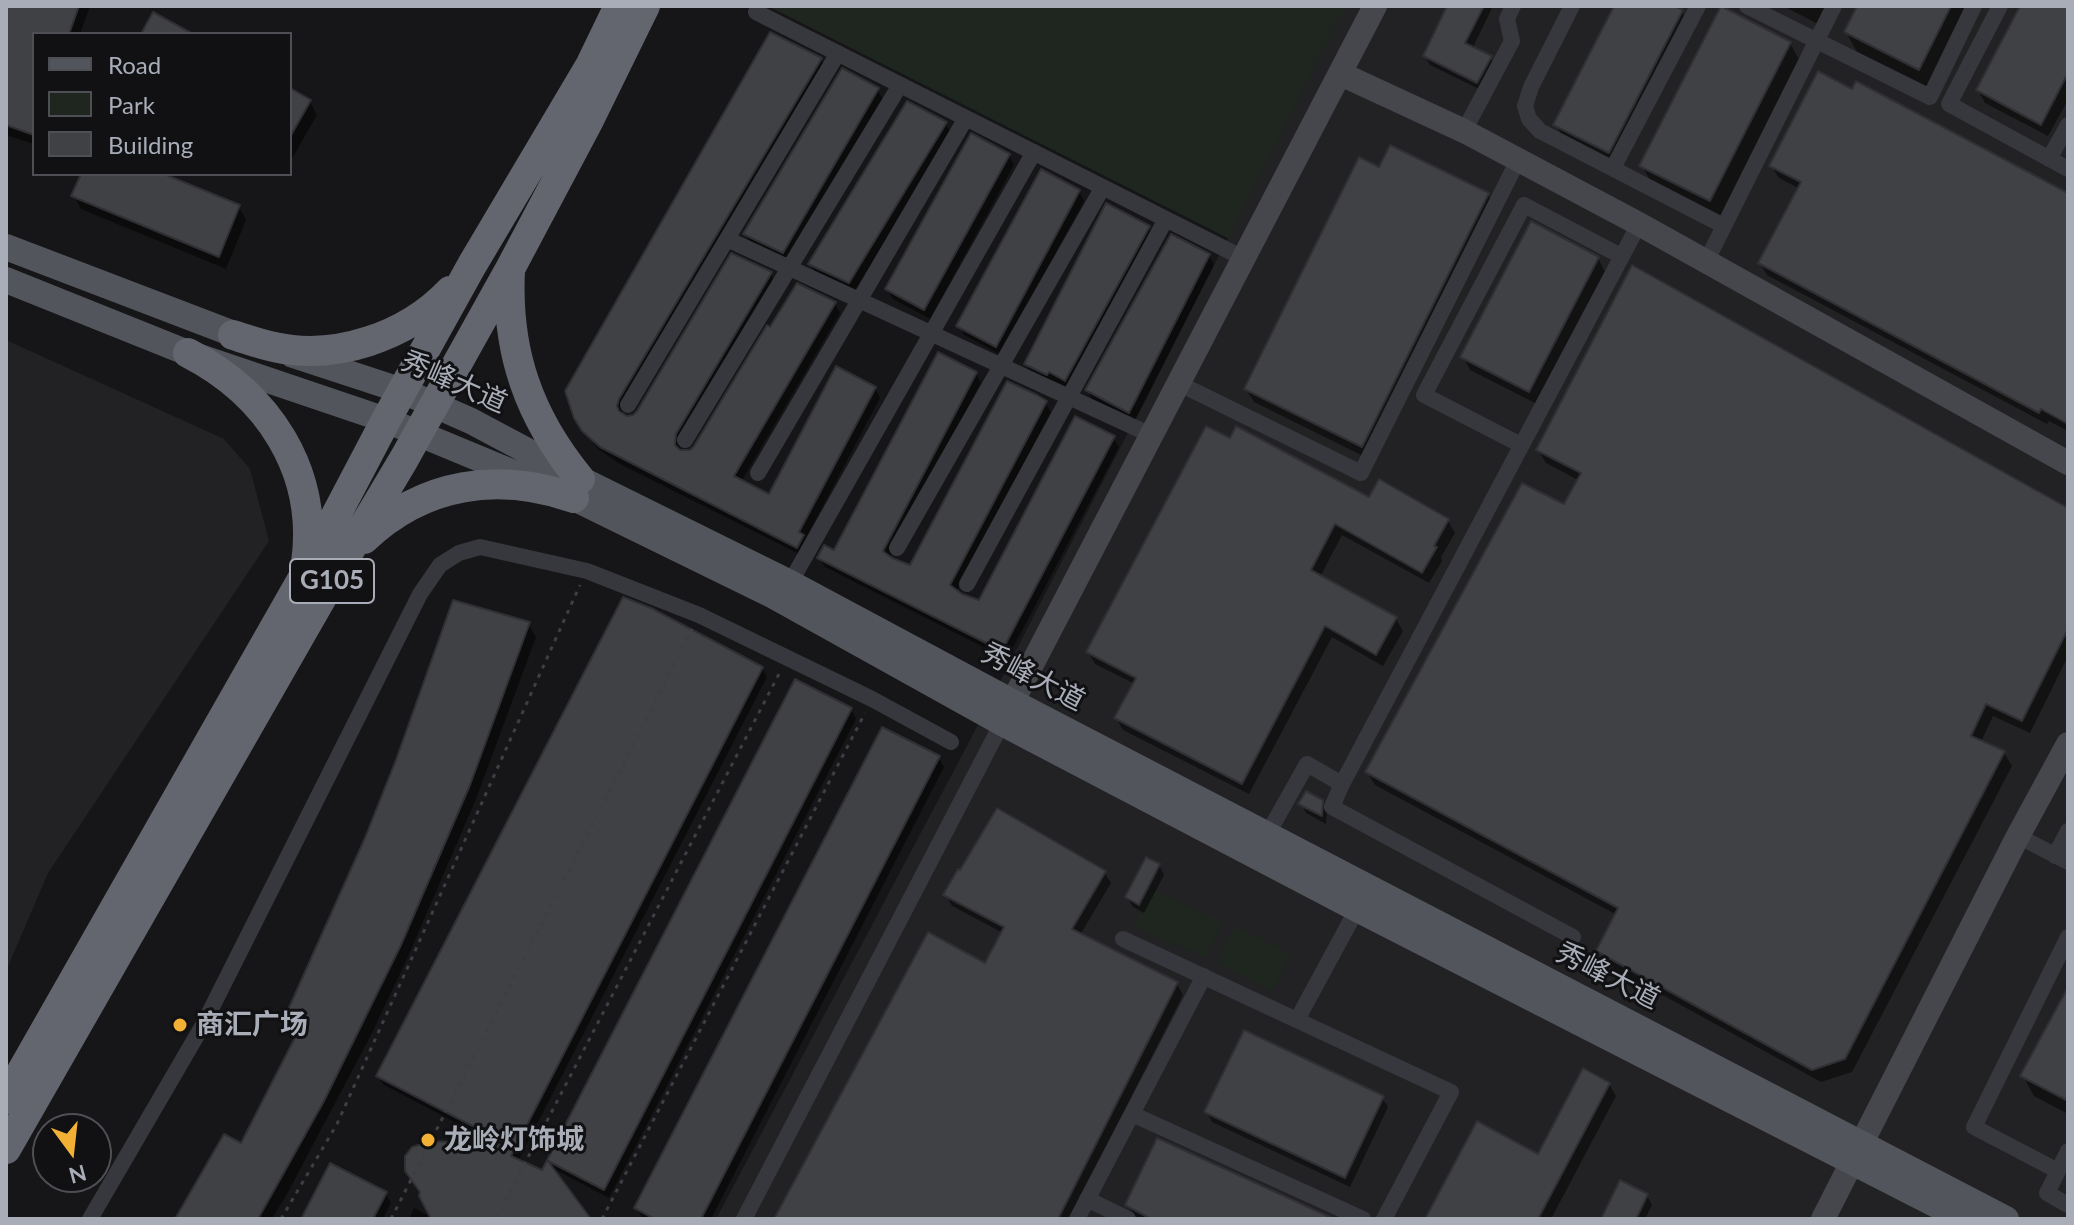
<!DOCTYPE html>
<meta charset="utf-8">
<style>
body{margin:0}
#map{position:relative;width:2074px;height:1225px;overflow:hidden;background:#161618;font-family:Lato,sans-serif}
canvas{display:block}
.frame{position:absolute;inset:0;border:8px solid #a8adb8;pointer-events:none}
.legend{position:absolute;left:32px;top:32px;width:260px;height:144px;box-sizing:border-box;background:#111113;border:2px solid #4d4f55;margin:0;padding:10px 14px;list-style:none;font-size:24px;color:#a8adb8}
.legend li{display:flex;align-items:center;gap:16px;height:40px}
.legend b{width:40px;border:2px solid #4d4f55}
.north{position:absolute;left:32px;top:1113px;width:80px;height:80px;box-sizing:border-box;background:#111113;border:2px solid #4d4f55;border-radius:50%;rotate:165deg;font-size:22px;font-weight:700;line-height:32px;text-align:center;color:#a8adb8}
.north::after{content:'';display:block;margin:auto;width:28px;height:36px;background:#f2b134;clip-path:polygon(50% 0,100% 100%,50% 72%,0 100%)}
</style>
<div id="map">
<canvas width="2074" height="1225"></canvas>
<div class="frame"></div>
<ul class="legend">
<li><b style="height:10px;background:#53555c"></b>Road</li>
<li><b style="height:22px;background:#1e261f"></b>Park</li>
<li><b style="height:22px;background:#404145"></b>Building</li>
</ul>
<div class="north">N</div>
</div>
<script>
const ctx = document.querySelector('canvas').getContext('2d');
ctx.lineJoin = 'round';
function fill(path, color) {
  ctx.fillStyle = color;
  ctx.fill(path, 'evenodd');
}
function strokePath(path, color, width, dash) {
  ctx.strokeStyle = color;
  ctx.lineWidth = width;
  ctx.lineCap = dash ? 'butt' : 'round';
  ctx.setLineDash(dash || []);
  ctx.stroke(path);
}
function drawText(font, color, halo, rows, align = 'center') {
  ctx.font = font + ' Lato,"Noto Sans SC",sans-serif';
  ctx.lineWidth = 6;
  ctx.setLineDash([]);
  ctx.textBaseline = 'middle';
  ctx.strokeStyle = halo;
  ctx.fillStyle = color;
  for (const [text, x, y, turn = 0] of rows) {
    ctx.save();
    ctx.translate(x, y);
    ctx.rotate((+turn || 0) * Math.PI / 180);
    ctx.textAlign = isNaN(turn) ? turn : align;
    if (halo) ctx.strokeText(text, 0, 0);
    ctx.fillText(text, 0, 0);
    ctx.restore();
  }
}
const built = new Path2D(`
 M768,6H2068V1219H716L969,742L1228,238Z
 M6,340L224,439L250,469L269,541L48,873L6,971Z`);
const green = new Path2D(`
 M768,6H1346L1228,238Z
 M1151,889L1223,921L1206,958L1134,926Z
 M1235,926L1291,954L1272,991L1216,963Z`);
const shadow = new Path2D(`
 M6,6H90L80,34H34V144L6,135Z
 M1450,6H1493L1472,49L1490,58L1496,67L1483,91L1430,65L1425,56Z
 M1616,6H1671L1682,12L1693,31L1620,171L1567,145L1556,125Z
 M1783,6H1833L1822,26Z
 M1859,6H1972L1930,88L1857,52L1846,32Z
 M2023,6H2068V100L2048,136L1985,103L1978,90Z
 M1790,43L1801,63L1722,220L1653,185L1642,166Z
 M821,59L826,69L620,417H633L770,273L776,283L680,445V452H690L771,330L835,303L840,313L741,482L770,496L875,388L880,398L805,540L808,546L803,556L618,463L598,449L582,428Z
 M877,90L883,99L788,261L751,244L745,234Z
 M290,91L310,102L317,115L293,157L290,155Z
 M945,123L951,133L854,292L816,274L811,264Z
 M1009,155L1014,165L930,319L893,299L887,289Z
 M1771,166L2068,195V431L2049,421L2047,424L1767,275L1760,263L1800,189L1779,178Z
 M1379,170L1488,195L1495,208L1369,459L1254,402L1246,389Z
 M83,174H159L239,207L246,220L226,269L81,209L74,196Z
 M1079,191L1084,201L1001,355L964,335L959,326Z
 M1148,227L1154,237L1071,389L1054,381L1053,383L1032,374L1026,364Z
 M1209,255L1214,265L1135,421L1093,400L1087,390Z
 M1598,258L1605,272L1537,404L1470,370L1463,357Z
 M976,374L981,383L889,558L911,568L1045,402L1051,412L956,592L980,602L1113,438L1119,447L1007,659L825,567L819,558L834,553Z
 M1538,450L2068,510V656L2030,733L1993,716L1981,742L2004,753L2012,766L1852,1072L1821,1082L1606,964L1599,950L1617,915L1375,785L1367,772L1565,507L1580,481L1546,463Z
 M1370,499L1448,521L1455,533L1441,557L1442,561L1429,583L1342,535L1320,577L1396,619L1403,631L1383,666L1332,637L1249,794L1123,730L1116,718L1135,684L1095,664L1088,652Z
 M528,624L536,637L476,799L407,959L370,1037L287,1194L272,1219H176L242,1146L302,1028L297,1025L289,1012Z
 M762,668L767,677L518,1161L543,1173L796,682L851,710L856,719L609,1198L550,1167L588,1219H409L414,1208L433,1218L502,1147L384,1085L378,1076Z
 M938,757L944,767L711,1219L642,1218L637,1208Z
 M1322,802L1327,812L1326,824L1306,813L1301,804Z
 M1159,865L1164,875L1144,913L1133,907L1127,897Z
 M1104,872L1111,883L1080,935L1177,984L1183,995L1069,1219H777L986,965L1003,933L952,906L946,895Z
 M2068,991V1114L2034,1096L2023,1076Z
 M1609,1084L1616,1096L1551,1219H1506Z
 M1382,1098L1388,1107L1350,1187L1212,1122L1207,1112Z
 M386,1194L391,1203L383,1219H303Z
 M1647,1196L1652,1205L1645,1219H1603Z
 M1128,1205L1330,1219H1136Z`);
const building = new Path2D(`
 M6,6H79L69,34H34V135L6,125Z
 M1447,6H1484L1465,43L1492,56L1477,83L1423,56Z
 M1614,6H1675L1683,10L1609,153L1553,125Z
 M1721,6L1791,42L1710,201L1639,166Z
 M1857,6H1951L1919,70L1844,32Z
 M2020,6H2068V73L2041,125L1976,90Z
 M153,12L193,34H141Z
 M770,32L822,58L619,399L617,406L619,411L627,416L633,415L637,411L731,253L772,272L676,434L675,445L680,450H690L694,446L767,325L770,327L797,283L836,302L734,476L769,494L836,366L876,387L799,532L804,535L797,548L600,447L582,431L574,418L565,391Z
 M842,68L879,88L783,253L743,234Z
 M1818,71L1852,89L1856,81L2068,193V424L2041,409L2039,413L1758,263L1801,182L1769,166Z
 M290,88L311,100L290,137Z
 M907,101L947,122L849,283L808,264Z
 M971,133L1010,154L924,310L885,289Z
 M1390,145L1489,193L1362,447L1244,389L1359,157L1379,167Z
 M1041,169L1080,190L996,347L956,326Z
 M81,174H164L240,205L219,257L71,196Z
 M1106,203L1150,226L1065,381L1049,372L1047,375L1024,364Z
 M1531,221L1599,257L1529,392L1460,357Z
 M1171,234L1210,254L1129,413L1085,390Z
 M1632,265L2068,508V629L2022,721L1986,704L1971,736L2005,751L1845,1059L1812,1070L1596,951L1618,908L1365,772L1522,483L1564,504L1581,473L1536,450Z
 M938,352L977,372L883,551L892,558L910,565L1007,381L1037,395L1047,401L950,585L962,594L979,600L1075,416L1115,436L1002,651L817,558L824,545L834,550Z
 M1206,426L1230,438L1236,426L1369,497L1379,479L1449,519L1434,546L1437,547L1422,573L1335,524L1311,570L1397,617L1376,655L1325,626L1242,784L1114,718L1136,678L1086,652Z
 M623,597L651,608L763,667L511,1156L542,1170L795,679L852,708L604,1190L548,1161L591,1219H431L419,1196L420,1192L405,1171V1156L412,1147L431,1141L509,1145L376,1076Z
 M453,600L530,622L470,785L401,945L324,1101L258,1219H175L224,1134L241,1143L304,1020L287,1012L365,838L396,760Z
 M882,727L940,756L701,1219H655L634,1208Z
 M1306,791L1323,800L1322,816L1298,804Z
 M997,808L1106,871L1072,929L1178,982L1058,1219H774L928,932L985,963L1004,927L943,895L958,869L960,870Z
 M1146,857L1160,864L1139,905L1125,897Z
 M2068,987V1101L2020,1076Z
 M1244,1030L1384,1096L1345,1178L1204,1112Z
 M1583,1068L1610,1083L1538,1219H1425L1477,1121L1538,1154Z
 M1157,1138L1258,1184L1334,1219H1151L1125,1205Z
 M330,1163L387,1192L373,1219H301Z
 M1620,1180L1648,1194L1639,1213L1636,1219H1601Z`);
const path = new Path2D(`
 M281,1219L337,1124L580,585
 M391,1219L692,629
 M496,1219L780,672
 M602,1219L865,713`);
const street = new Path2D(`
 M1572,6L1531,87L1525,106L1529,119L1540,131L1724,226
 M1747,6L1930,97L1974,6
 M2000,6L1949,104L2068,169
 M756,12L1243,258
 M1464,131L1512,41L1507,19L1513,6
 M2049,159L2068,125
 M1613,168L1698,6
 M727,239L1151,435
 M1707,260L1834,6
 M1178,383L1361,473L1518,160
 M628,405L838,53
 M685,440L900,85
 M1521,445L1424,395L1524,205L1621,256
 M758,473L966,118
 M897,548L1103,187
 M790,583L1034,152
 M967,584L1166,219
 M1342,784L1332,807L1573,937
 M1267,835L1307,764L1342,784L1639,224
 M2018,836L2068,862
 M2055,856L2068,831
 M1123,939L1451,1092L1384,1219
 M1297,1020L1357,909
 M1132,1114L1363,1219
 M2068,1151L2047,1193L2068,1205
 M2058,1171L1974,1127L2068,937
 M1087,1199L1128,1219
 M90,1219L203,1025L420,594L440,565L459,553L480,547L587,571L699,615L872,699L951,742
 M744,1219L1002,723
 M1077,1219L1204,976`);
const secondary = new Path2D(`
 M1341,74L1464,131L1639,224L2068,463
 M1003,720L1375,6
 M1823,1219L2018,836L2068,744`);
const primary = new Path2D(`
 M6,247L252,341
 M6,280L188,353L386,420L574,498L770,594L1002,723L1357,909L1964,1219
 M293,355L403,391L471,421L580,479L790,583L1014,703L2006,1219`);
const highway = new Path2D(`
 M510,271C506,352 529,417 580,479
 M233,335C246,339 260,344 274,347C336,361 407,336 450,291
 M188,353C268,394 319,471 306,563
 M364,539C424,482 498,472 574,498
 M6,1099L304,576L386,420L472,265L590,66L619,6
 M6,1149L329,585L404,459L510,269L589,120L645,6`);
const markers = [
 [180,1025,8,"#f2b134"],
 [428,1140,8,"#f2b134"]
];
const shields = [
 [332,581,84]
];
const shieldNames = [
 ["G105",332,581]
];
const streetNames = [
 ["秀峰大道",454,382,24],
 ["秀峰大道",1033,677,28],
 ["秀峰大道",1608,976,27]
];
const poiNames = [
 ["商汇广场",196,1025],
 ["龙岭灯饰城",444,1140]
];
fill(built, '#222225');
fill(green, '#1e261f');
fill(shadow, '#0007');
fill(building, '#404145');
strokePath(building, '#303034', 2);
strokePath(path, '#3d3f44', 3, [4, 6]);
strokePath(street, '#37383d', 16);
strokePath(secondary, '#45474d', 24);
strokePath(primary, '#53555c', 26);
strokePath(highway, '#63666e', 30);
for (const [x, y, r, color] of markers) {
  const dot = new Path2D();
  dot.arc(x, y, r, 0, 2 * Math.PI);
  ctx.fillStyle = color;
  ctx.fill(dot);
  strokePath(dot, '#111113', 3);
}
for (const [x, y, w] of shields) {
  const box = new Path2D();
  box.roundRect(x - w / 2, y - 22, w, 44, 6);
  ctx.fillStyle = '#111113';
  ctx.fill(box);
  strokePath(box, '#a8adb8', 2);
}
drawText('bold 26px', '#a8adb8', null, shieldNames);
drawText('28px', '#a8adb8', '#111113', streetNames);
drawText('bold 28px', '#a8adb8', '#111113', poiNames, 'left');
</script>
